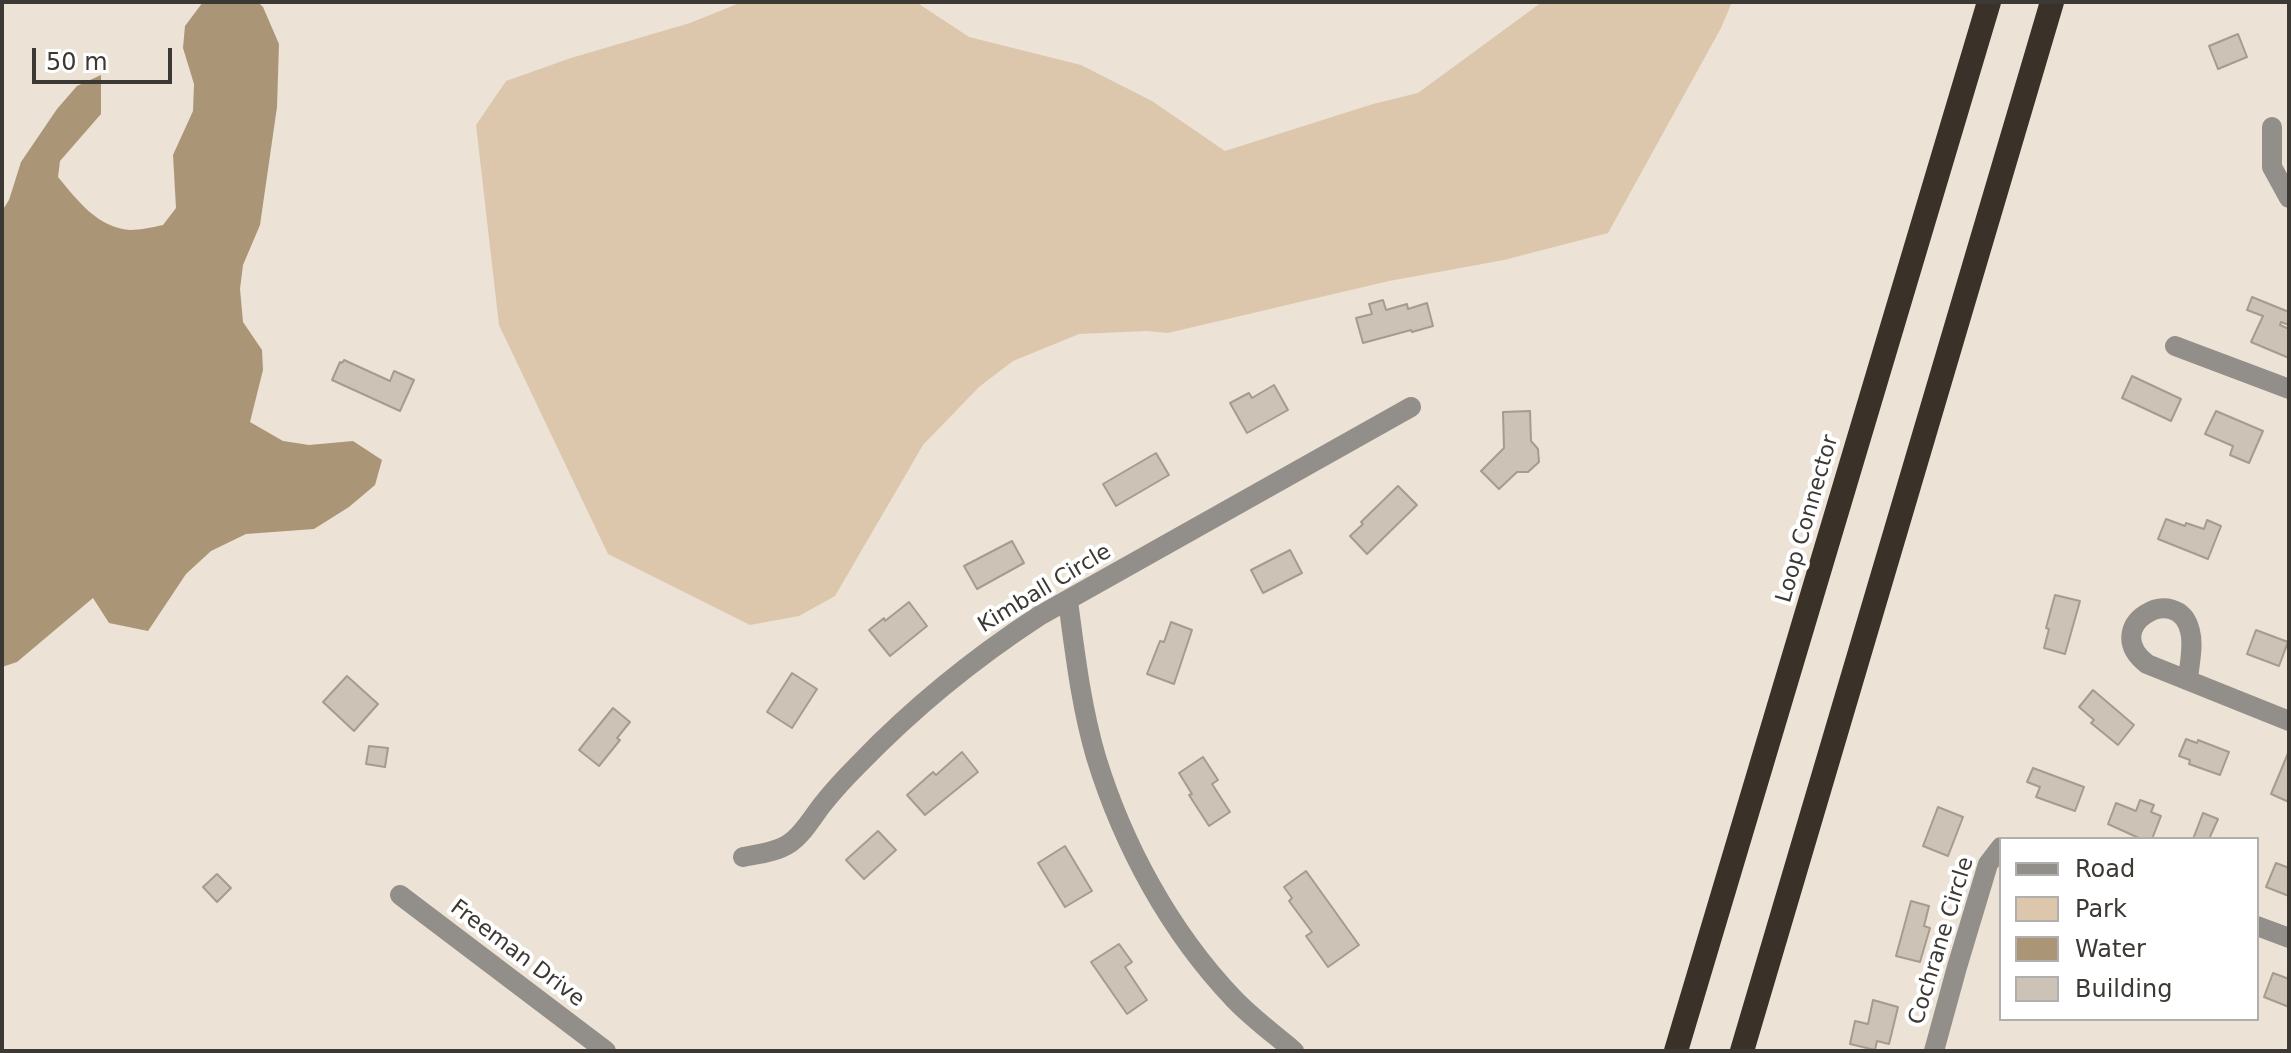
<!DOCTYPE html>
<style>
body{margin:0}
#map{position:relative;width:2291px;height:1053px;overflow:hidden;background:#ece2d5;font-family:"DejaVu Sans",sans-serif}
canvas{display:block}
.frame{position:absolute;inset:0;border:4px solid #3c3833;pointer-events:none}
.legend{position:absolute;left:1999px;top:837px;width:260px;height:184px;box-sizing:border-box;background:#fff;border:2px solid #b1afad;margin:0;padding:10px 14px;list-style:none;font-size:24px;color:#3c3833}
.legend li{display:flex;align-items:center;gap:16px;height:40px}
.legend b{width:40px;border:2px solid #b1afad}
.scale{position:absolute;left:32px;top:48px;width:140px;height:36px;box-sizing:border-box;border:4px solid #3c3833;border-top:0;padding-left:10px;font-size:24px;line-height:28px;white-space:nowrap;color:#3c3833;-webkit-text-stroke:6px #fff;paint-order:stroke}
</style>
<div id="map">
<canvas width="2291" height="1053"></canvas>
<div class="frame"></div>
<ul class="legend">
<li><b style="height:10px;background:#928e89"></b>Road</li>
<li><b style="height:22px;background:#dcc7ac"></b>Park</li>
<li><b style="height:22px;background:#ab9577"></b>Water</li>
<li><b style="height:22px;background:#ccc2b6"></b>Building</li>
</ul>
<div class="scale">50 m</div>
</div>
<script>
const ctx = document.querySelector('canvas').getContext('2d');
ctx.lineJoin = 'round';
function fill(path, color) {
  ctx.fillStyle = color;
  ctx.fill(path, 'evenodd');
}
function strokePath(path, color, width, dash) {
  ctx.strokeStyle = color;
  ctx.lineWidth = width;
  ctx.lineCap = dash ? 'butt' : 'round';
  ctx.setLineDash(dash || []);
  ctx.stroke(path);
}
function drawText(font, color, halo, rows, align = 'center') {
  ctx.font = font + ' "DejaVu Sans",sans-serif';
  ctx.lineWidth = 8;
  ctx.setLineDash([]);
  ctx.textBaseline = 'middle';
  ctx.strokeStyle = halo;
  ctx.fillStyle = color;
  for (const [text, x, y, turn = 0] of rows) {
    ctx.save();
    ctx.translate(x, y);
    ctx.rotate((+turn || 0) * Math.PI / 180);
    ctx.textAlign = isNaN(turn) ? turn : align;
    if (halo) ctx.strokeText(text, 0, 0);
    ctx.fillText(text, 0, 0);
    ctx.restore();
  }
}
const green = new Path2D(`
 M742,2H916L969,37L1081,65L1152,101L1225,151L1373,104L1418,93L1542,2H1732L1721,28L1608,233L1504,260L1389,281L1168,333L1147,331L1079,334L1013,361L979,387L923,445L835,596L799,616L750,625L608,554L499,325L476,125L506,81L571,58L690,23Z`);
const water = new Path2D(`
 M203,2H258L263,7L279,44L277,107L260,225L243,265L240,289L243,322L262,350L263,370L250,422L283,441L309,445L353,441L382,460L375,485L349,507L314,529L246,534L211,551L186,574L148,631L109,623L93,598L17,662L2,667V211L9,200L21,162L57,109L77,86L101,75V114L60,161L58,177C77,200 98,228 130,230C141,230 153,227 163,225L176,208L173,155L193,111L194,84L183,48L185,26Z`);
const building = new Path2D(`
 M2238,34L2247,57L2218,69L2209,46Z
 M2252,297L2289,312V325L2281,322L2280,325L2289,329V358L2251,342L2263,316L2247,310Z
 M1383,300L1386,310L1407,304L1408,309L1427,303L1433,326L1412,332L1411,330L1363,343L1356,318L1372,314L1369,304Z
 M344,360L390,381L394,371L414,380L400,411L332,380L340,362L342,363Z
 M2132,376L2181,399L2171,421L2122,398Z
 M1274,385L1288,410L1247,433L1230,403L1249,393L1252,398Z
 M1530,411L1531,441L1538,449L1539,462L1528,472H1517L1499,489L1481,471L1504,448L1503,412Z
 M2216,411L2263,431L2249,463L2230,455L2233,446L2205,434Z
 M1156,453L1169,475L1116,506L1103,484Z
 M1398,486L1417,505L1367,554L1350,536L1363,524L1361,522Z
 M2166,519L2185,526L2186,523L2204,529L2207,520L2221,526L2208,559L2158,539Z
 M1012,541L1024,563L977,589L964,566Z
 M1290,550L1302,573L1263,593L1251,570Z
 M2055,595L2080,601L2065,654L2044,648L2049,629L2046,628Z
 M909,602L927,626L890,656L869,630L884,618L885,621Z
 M1171,622L1192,630L1174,684L1147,674L1160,641L1164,642Z
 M2256,630L2288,642L2279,666L2247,654Z
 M792,673L817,689L792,728L767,712Z
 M347,676L378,704L354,731L323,702Z
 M2093,690L2134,725L2118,745L2091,723L2094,720L2079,707Z
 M613,708L630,722L617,738L620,740L599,766L579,750Z
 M2186,739L2197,743L2198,740L2229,752L2220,775L2189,764L2190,760L2179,756Z
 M369,746L388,748L385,767L366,764Z
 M2289,751V802L2271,794Z
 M962,752L978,772L925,815L907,795L933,772L936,775Z
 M1203,757L1218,780L1212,784L1230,812L1209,826L1189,795L1192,794L1179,773Z
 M2033,768L2084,787L2075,811L2036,797L2040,787L2027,782Z
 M2140,800L2154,805L2151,812L2161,816L2152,839H2141L2108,824L2116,803L2136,811Z
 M1938,807L1963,817L1948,856L1923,846Z
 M2203,813L2218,819L2209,839H2193Z
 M878,831L896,850L864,879L846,860Z
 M1065,846L1092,891L1065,907L1038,863Z
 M2276,863L2289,868V896L2266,887Z
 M1306,871L1359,945L1328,967L1306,936L1312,932L1289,901L1292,898L1284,887Z
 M217,874L231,888L217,902L203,887Z
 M1911,901L1929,906L1924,926L1930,928L1920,962L1896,956Z
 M1119,944L1132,962L1125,967L1147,1000L1127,1014L1091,962Z
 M2273,973L2289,979V1007L2264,997Z
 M1873,1000L1898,1007L1889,1044L1877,1041L1875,1050L1850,1044L1855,1021L1868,1024Z`);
const minor = new Path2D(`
 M2272,127V167L2289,198
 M2175,346L2289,389
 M1068,601C1075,653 1081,706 1096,757C1123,845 1170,932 1234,999C1252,1018 1274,1034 1294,1051
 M2188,680C2189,665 2194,646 2190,631C2178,580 2098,626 2147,664L2289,721
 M743,857C758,854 777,852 790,843C803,834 812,818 822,805C833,791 846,777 859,764C913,708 973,659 1039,616L1411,407
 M400,895L606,1051
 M2257,926L2289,938
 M1934,1051L1957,967L1988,864L2001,847`);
const highway = new Path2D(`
 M1676,1051L1989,2
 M1742,1051L2052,2`);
const streetNames = [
 ["Loop Connector",1808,519,-74],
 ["Kimball Circle",1045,589,-31],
 ["Cochrane Circle",1942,941,-73],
 ["Freeman Drive",517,954,37]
];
fill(green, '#dcc7ac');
fill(water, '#ab9577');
fill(building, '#ccc2b6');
strokePath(building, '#a59b8f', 2);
strokePath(minor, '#928e89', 20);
strokePath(highway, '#3a3228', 24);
drawText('22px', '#3c3833', '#fff', streetNames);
</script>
